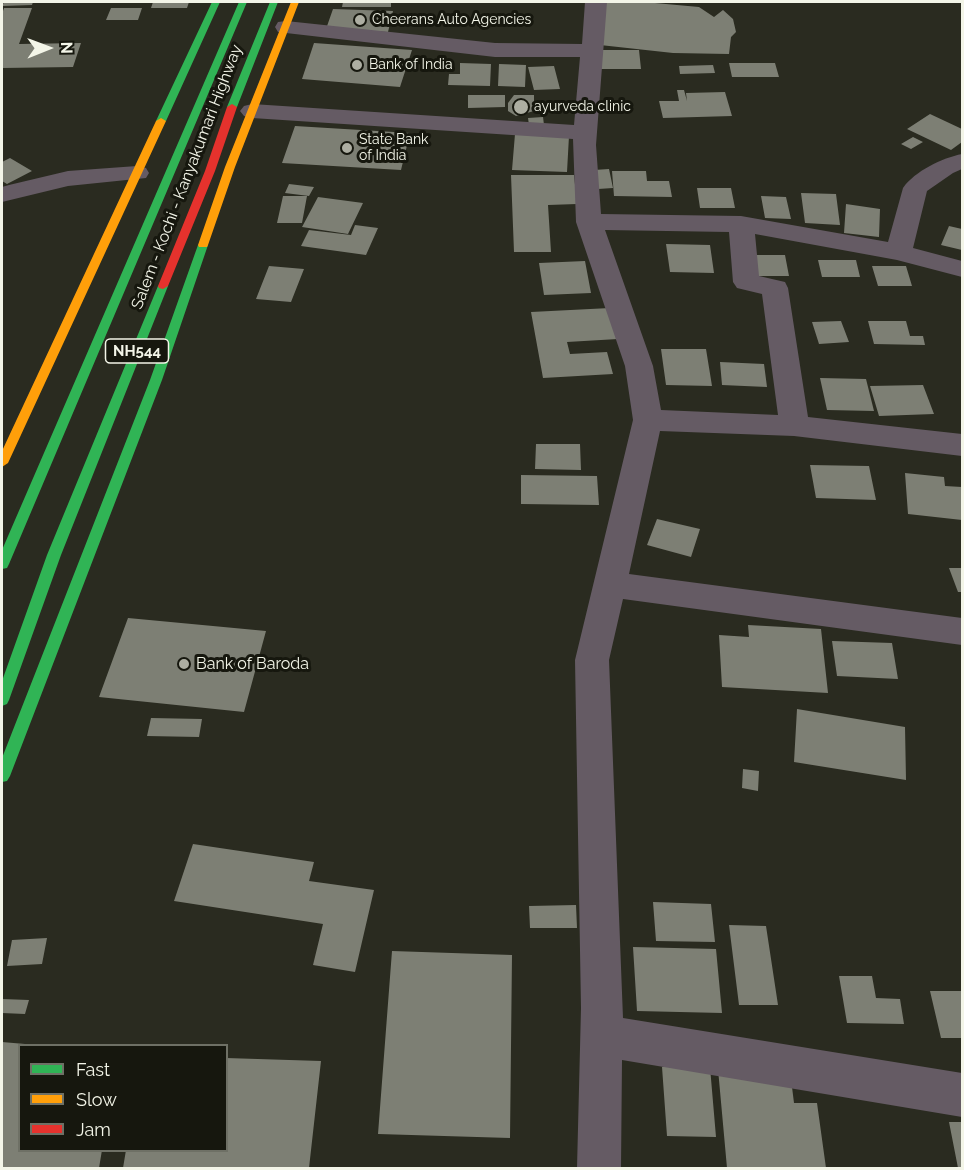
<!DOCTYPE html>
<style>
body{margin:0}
#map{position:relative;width:964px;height:1170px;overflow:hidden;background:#2a2b20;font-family:Raleway,sans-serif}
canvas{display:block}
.frame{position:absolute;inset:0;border:3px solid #f3f5e8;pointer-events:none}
.legend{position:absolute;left:18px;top:1044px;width:210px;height:108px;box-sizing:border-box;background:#16170e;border:2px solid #6e7065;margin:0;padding:8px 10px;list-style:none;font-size:18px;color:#f3f5e8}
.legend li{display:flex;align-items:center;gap:12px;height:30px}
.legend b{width:30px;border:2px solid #6e7065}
.north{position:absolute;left:18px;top:18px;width:60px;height:60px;-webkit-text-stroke:4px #16170e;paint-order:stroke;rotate:89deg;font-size:16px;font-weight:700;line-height:24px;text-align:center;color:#f3f5e8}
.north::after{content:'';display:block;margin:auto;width:21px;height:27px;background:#f3f5e8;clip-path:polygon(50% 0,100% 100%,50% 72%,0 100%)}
</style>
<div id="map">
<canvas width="964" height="1170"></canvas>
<div class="frame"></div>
<ul class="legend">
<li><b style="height:8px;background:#30b455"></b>Fast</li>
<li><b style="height:8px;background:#ff9f0a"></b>Slow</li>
<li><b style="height:8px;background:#e5322d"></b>Jam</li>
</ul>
<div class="north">N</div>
</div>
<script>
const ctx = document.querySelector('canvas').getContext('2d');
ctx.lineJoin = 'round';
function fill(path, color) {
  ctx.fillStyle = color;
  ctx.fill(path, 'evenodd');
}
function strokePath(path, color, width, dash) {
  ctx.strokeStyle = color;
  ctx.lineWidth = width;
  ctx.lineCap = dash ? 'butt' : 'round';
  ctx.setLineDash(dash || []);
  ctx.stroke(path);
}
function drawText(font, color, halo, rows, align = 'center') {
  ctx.font = font + ' Raleway,sans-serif';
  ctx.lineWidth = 6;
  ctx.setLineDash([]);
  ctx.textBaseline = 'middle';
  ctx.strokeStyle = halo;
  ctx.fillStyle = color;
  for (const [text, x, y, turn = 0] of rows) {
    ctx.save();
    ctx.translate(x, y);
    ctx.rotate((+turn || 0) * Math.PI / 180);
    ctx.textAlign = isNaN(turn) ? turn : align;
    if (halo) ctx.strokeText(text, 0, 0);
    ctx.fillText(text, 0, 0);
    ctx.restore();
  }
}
const building = new Path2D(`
 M4,2H33L32,5L2,6Z
 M153,2H189L187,8H151Z
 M343,2H391V7H342Z
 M606,2H644L699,7L714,17L723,10L733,19L736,32L731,37L729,54L673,53L600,45L601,13Z
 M4,8H32L19,44L81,43L73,67L2,68V14Z
 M111,8H142L138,20H106Z
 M333,9L393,11L388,32L326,29Z
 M314,43L412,50L400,87L302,79Z
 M598,50H639L641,69H598Z
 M460,63L491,64L490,86L448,85L449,74H460Z
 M729,63H775L779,77H732Z
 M499,64L526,65L525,87L498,86Z
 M713,65L715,73L680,74L679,66Z
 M554,66L560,89L534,90L528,67Z
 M677,90H684L687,101L686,93L725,92L732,116L663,118L659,101H679Z
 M468,95H505V107L468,108Z
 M514,95H534V111L516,116L508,111V103Z
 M930,114L962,129V142L951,150L907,129Z
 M543,117L544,125H529L528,118Z
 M295,126L410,133L401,170L282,163Z
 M515,134L569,136L567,172L512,170Z
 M913,137L923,142L911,149L901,144Z
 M10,158L32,171L7,184L2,181V162Z
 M609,169L613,188L598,189L594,170Z
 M612,171H646L647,181H669L672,197L614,196Z
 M511,175H574L577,204L548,205L551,252H514Z
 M289,184L314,187L309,196L285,193Z
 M697,188H731L735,208H700Z
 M801,193L836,194L840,225L805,223Z
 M283,196H307L302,223H277Z
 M761,196L786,197L791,219L765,218Z
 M318,197L363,203L348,234L302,227Z
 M846,204L880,209L879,237L844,233Z
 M355,225L378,228L366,255L301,246L309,230L351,235Z
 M949,226L962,229V250L941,245Z
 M666,244L710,245L714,273L670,272Z
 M750,255H785L789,276H754Z
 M818,260H856L860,277H822Z
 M585,261L591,293L544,295L539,263Z
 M269,266L304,269L291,302L256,299Z
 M872,266H906L912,286H878Z
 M610,308L618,339L567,342L570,354L607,352L613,374L543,378L531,312Z
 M841,321L849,342L819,344L812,322Z
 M868,321H906L910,336H923L925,345L874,344Z
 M661,349H706L712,386L666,385Z
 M720,362L764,364L767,387L722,385Z
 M820,378L866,379L874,411L827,410Z
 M923,385L934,414L879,416L870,386Z
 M536,444H580L581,470L535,469Z
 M810,465L869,466L876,500L816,498Z
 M905,473L944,477L945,486L962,487V520L908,514Z
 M521,475L597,476L599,505L521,504Z
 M657,519L700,529L691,557L647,545Z
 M949,568H962V592H958Z
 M128,618L266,631L244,712L99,697Z
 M748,625L821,629L828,693L722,687L719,635L749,637Z
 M832,641L892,643L898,679L837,676Z
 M797,709L905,727L906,780L794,762Z
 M151,718L202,719L199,737L147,736Z
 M743,769L759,771L758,791L742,788Z
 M193,844L314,862L309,881L374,890L355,972L313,965L323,924L174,901Z
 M653,902L711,904L715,942L656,941Z
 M576,905L577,928H530L529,906Z
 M729,925L766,926L778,1005H739Z
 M47,938L42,964L7,966L12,940Z
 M633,947L716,949L722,1013L637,1011Z
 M392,951L512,955L510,1138L378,1134Z
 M839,976H872L876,998L900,999L904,1024L847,1023Z
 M930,991H962V1038H941Z
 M2,999L29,1000L25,1014L2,1013Z
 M2,1042L25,1044L20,1046V1150H102L99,1168H2Z
 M226,1058L321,1061L309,1168H123L126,1150H226Z
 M662,1067H710L716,1137L667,1136Z
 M718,1069L790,1071L794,1103H817L826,1168H727Z
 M949,1122H962V1168H958Z`);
const street = new Path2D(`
 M585,2H607L596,145L601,214L741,216L888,242L903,188C915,171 942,158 962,154V169L953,173L927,191L913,248L962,261V277L897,260L755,234L759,276L785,282L788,288L808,417L962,434V456L794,436L660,431L629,574L962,618V645L623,599L609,660L623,1018L962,1073V1117L622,1060L621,1168H577L581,1008L575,660L633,420L625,366L576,222L573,139L252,118L244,116L240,111L244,106L252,104L574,125L580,57H495L286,33L278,32L275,27L278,22L286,21L495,43L582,44ZM605,230L729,232L733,282L737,288L762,294L778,415L661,410L653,366Z
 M137,166L146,168L149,173L146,178L68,186L2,202V187L9,185L68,171Z`);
const fast = new Path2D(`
 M212,2H220L166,121L158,123L156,121Z
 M239,2H247L9,564L7,568L2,569V550Z
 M270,2H278L237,107L229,109L227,107Z
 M203,242L208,245L162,380L10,776L7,781L2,782V758L150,380L198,245Z
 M163,283L168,286L61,555L9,700L7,704L2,706V681L47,555L158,286Z`);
const slow = new Path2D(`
 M291,2H299L235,167L208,245L207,247H199L198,245L225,167Z
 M161,118L166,121L8,463L2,467V451L156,121Z`);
const jam = new Path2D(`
 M232,104L237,107L215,171L168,286L163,289L159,288L158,286L205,171L227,107Z`);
const markers = [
 [360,20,6,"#adaea2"],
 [357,65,6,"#adaea2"],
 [521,107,8,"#adaea2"],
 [347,148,6,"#adaea2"],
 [184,664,6,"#adaea2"]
];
const farPoinames = [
 ["Cheerans Auto Agencies",372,20],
 ["Bank of India",369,65],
 ["ayurveda clinic",534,107],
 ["State Bank",359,140],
 ["of India",359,156]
];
const shields = [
 [137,351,63]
];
const shieldNames = [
 ["NH544",137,351]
];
const streetNames = [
 ["Salem - Kochi - Kanyakumari Highway",187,177,-69]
];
const poiNames = [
 ["Bank of Baroda",196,664]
];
fill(building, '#7d7f74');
fill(street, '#655b64');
fill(fast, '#30b455');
fill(slow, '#ff9f0a');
fill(jam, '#e5322d');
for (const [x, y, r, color] of markers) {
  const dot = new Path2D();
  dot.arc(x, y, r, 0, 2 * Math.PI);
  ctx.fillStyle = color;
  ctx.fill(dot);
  strokePath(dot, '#16170e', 2);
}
drawText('14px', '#f3f5e8', '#16170e', farPoinames, 'left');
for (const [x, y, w] of shields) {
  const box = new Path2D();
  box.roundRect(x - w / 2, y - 12, w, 24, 4.5);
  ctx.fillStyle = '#16170e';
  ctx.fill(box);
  strokePath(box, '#f3f5e8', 1.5);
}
drawText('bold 15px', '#f3f5e8', null, shieldNames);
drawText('16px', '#f3f5e8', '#16170e', streetNames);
drawText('16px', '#f3f5e8', '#16170e', poiNames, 'left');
</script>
